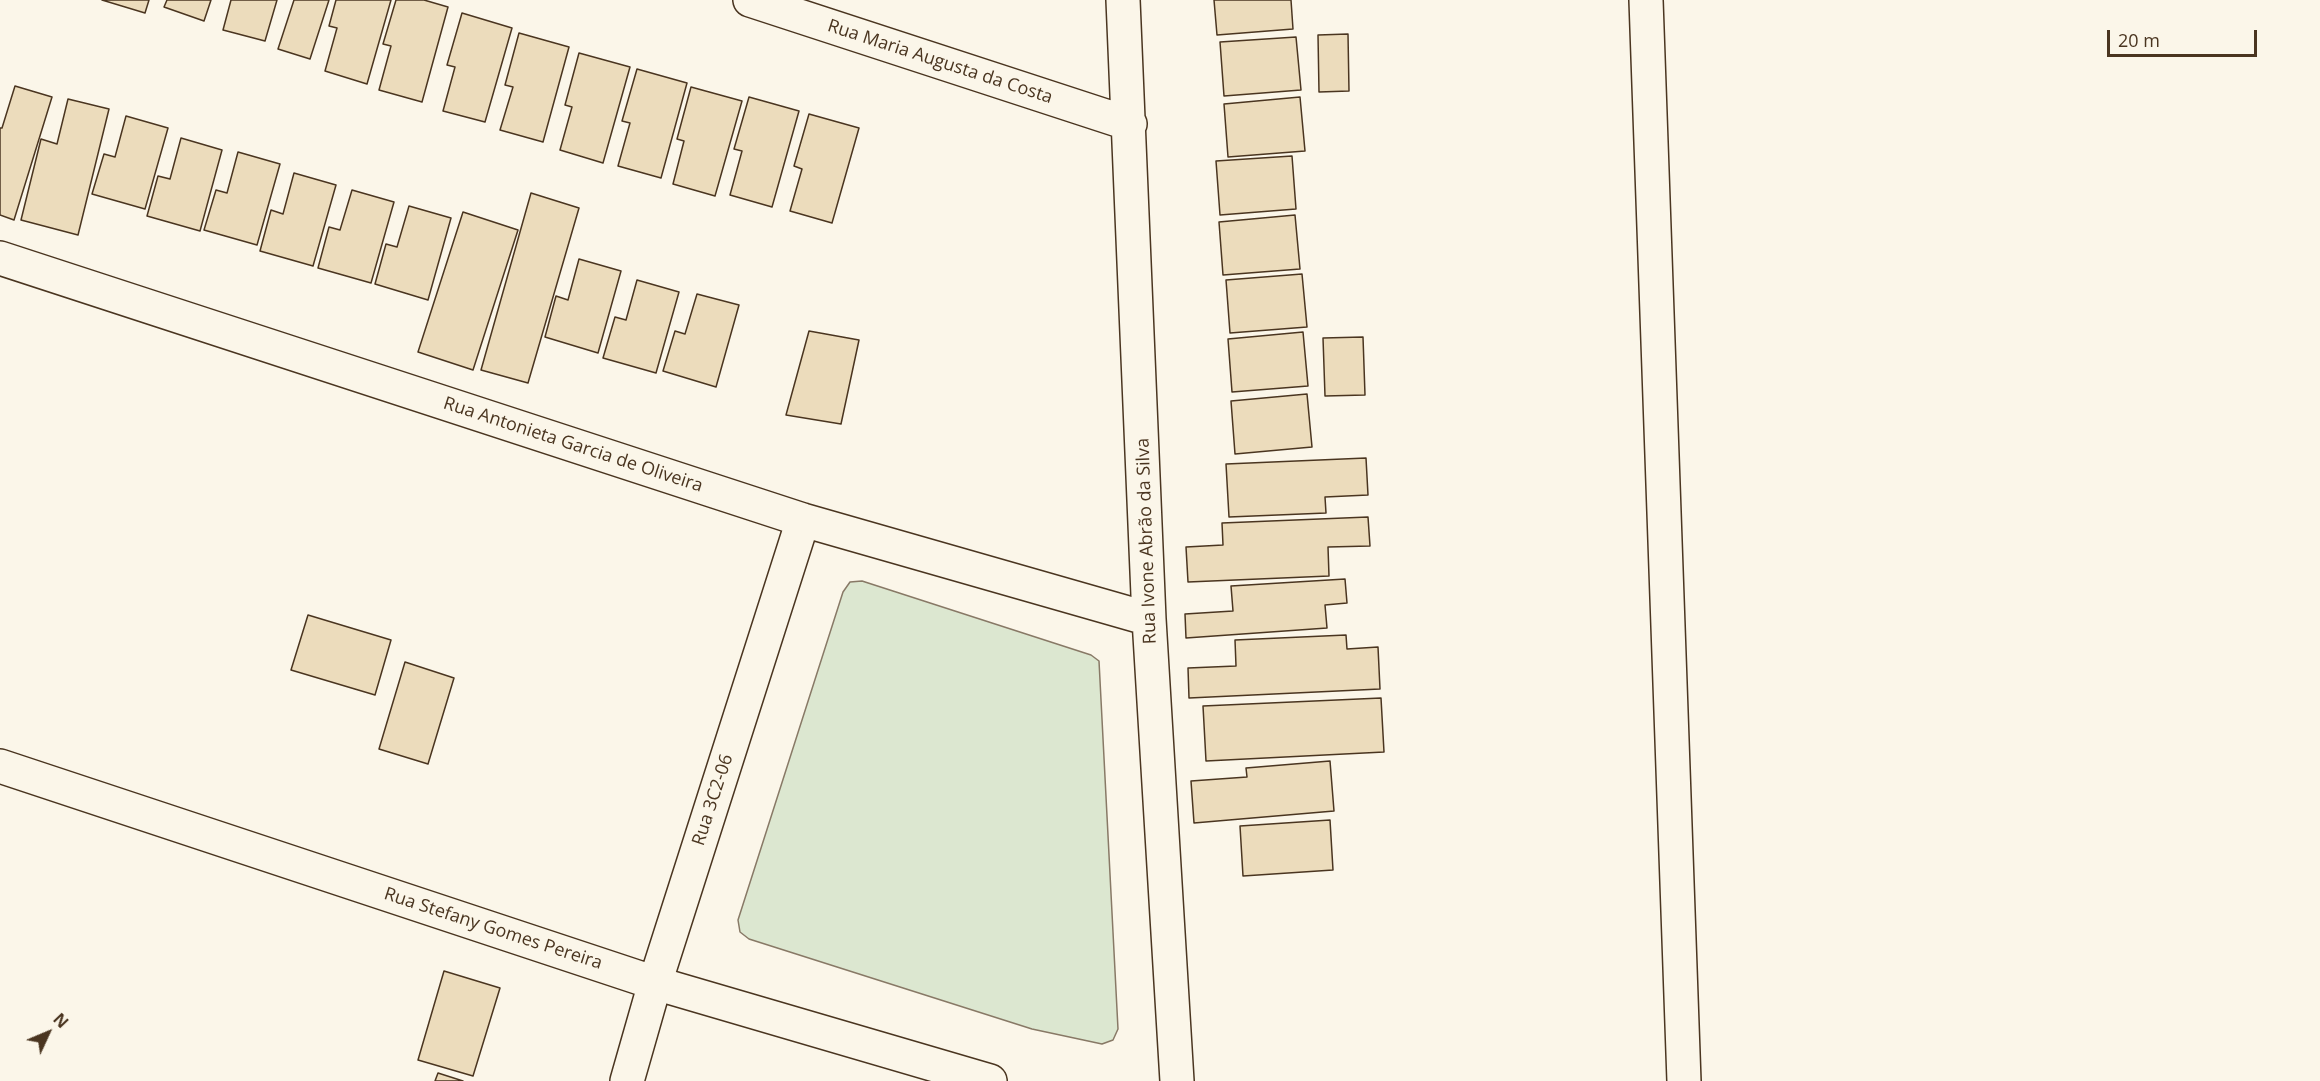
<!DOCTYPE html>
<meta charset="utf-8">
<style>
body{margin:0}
#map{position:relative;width:2320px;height:1081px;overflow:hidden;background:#fbf6e9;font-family:"Open Sans",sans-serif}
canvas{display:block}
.north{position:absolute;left:18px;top:1003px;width:60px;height:60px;-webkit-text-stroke:4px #fbf6e9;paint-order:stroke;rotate:46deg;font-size:16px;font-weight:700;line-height:24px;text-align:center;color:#4a3520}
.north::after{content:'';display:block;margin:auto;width:21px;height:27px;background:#4a3520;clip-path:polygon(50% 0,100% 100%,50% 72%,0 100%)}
.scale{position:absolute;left:2107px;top:30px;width:150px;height:27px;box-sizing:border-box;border:3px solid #4a3520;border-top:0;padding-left:8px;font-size:18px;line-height:21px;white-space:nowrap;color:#4a3520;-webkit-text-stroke:4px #fbf6e9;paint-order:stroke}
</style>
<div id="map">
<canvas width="2320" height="1081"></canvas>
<div class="north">N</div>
<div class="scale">20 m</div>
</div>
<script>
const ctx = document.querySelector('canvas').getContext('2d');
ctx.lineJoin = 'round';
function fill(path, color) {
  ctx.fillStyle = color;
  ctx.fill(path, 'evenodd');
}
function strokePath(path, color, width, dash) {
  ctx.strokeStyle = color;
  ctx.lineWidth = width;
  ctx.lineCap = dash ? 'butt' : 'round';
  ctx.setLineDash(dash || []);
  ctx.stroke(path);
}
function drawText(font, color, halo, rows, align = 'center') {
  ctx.font = font + ' "Open Sans",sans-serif';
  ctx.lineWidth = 4.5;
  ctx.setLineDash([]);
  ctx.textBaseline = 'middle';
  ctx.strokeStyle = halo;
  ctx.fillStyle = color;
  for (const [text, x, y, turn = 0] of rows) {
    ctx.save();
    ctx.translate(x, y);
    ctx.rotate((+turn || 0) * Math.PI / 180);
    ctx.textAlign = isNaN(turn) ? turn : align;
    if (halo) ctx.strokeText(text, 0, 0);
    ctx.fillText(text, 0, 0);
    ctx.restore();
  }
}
const green = new Path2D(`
 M862,581L1091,655L1099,661L1118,1029L1113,1040L1102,1044L1032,1029L749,939L740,932L738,920L843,592L850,582Z`);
const building = new Path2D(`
 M102,0H149L145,13Z
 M167,0H211L204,21L164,7Z
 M231,0H277L265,41L223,30Z
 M294,0H329L310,59L278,49Z
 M336,0H391L367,84L325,71L337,28L329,26Z
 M396,0H424L448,7L422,102L379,90L391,46L383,44Z
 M1214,0H1291L1293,29L1217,35Z
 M462,13L512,28L485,122L443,111L455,67L447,65Z
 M519,33L569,47L543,142L500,130L513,87L505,85Z
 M1348,34L1349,91L1319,92L1318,35Z
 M1296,37L1301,90L1224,96L1220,42Z
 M579,53L630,67L603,163L560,150L572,107L565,105Z
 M637,69L687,83L661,178L618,166L630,123L622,121Z
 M15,86L52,97L14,220L0,215V128H2Z
 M691,87L742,101L715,196L673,184L684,141L677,139Z
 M749,97L799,111L772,207L730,195L742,151L734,149Z
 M1300,97L1305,151L1228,157L1224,104Z
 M68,99L109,109L78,235L21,220L41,139L57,144Z
 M809,114L859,128L832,223L790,211L802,169L794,166Z
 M126,116L168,128L145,209L92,194L104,154L115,157Z
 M181,138L222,150L200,231L147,216L158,176L170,179Z
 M238,152L280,164L257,245L204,230L216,190L227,193Z
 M1292,156L1296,209L1220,215L1216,161Z
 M294,173L336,185L313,266L260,251L271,210L283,214Z
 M352,190L394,202L371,283L318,268L329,227L340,230Z
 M531,193L579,208L528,383L481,370Z
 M409,206L451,218L428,300L375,284L386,244L397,247Z
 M463,212L518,230L473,370L418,352Z
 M1295,215L1300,269L1223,275L1219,222Z
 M579,259L621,271L598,353L545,337L556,296L568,300Z
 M1302,274L1307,327L1230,333L1226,280Z
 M637,280L679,292L656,373L603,358L615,317L626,320Z
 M697,294L739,305L716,387L663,371L675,331L685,334Z
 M809,331L859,340L841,424L786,415Z
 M1303,332L1308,386L1232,392L1228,339Z
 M1363,337L1365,395L1325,396L1323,338Z
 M1307,394L1312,447L1235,454L1231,401Z
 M1366,458L1368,495L1325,497L1326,513L1229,517L1226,464Z
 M1368,517L1370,546L1328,547L1329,576L1188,582L1186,547L1223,545L1222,523Z
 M1345,579L1347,603L1325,605L1327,628L1186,638L1185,614L1233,611L1231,586Z
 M308,615L391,640L375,695L291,670Z
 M1346,635L1347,649L1378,647L1380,689L1189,698L1188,668L1236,666L1235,640Z
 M405,662L454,678L428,764L379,749Z
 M1381,698L1384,752L1206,761L1203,706Z
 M1330,761L1334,811L1194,823L1191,781L1247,777L1246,768Z
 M1330,820L1333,870L1243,876L1240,826Z
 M444,971L500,988L473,1076L418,1060Z
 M438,1073L463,1081H435Z`);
const minor = new Path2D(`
 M750,0L1130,124
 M1123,0L1149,619L1177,1081
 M1646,0L1684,1081
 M0,258L803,520L1149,619
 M0,766L655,983L990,1081
 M627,1081L655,983L803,520`);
const streetNames = [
 ["Rua Maria Augusta da Costa",940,62,18],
 ["Rua Antonieta Garcia de Oliveira",573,445,18],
 ["Rua Ivone Abrão da Silva",1147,541,-92],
 ["Rua 3C2-06",713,800,-72],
 ["Rua Stefany Gomes Pereira",493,929,18]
];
fill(green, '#dce7d0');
strokePath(green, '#887966', 1.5);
fill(building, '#ecdcbc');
strokePath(building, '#4a3520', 1.5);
strokePath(minor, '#4a3520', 36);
strokePath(minor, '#fbf6e9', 33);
drawText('18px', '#4a3520', '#fbf6e9', streetNames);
</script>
